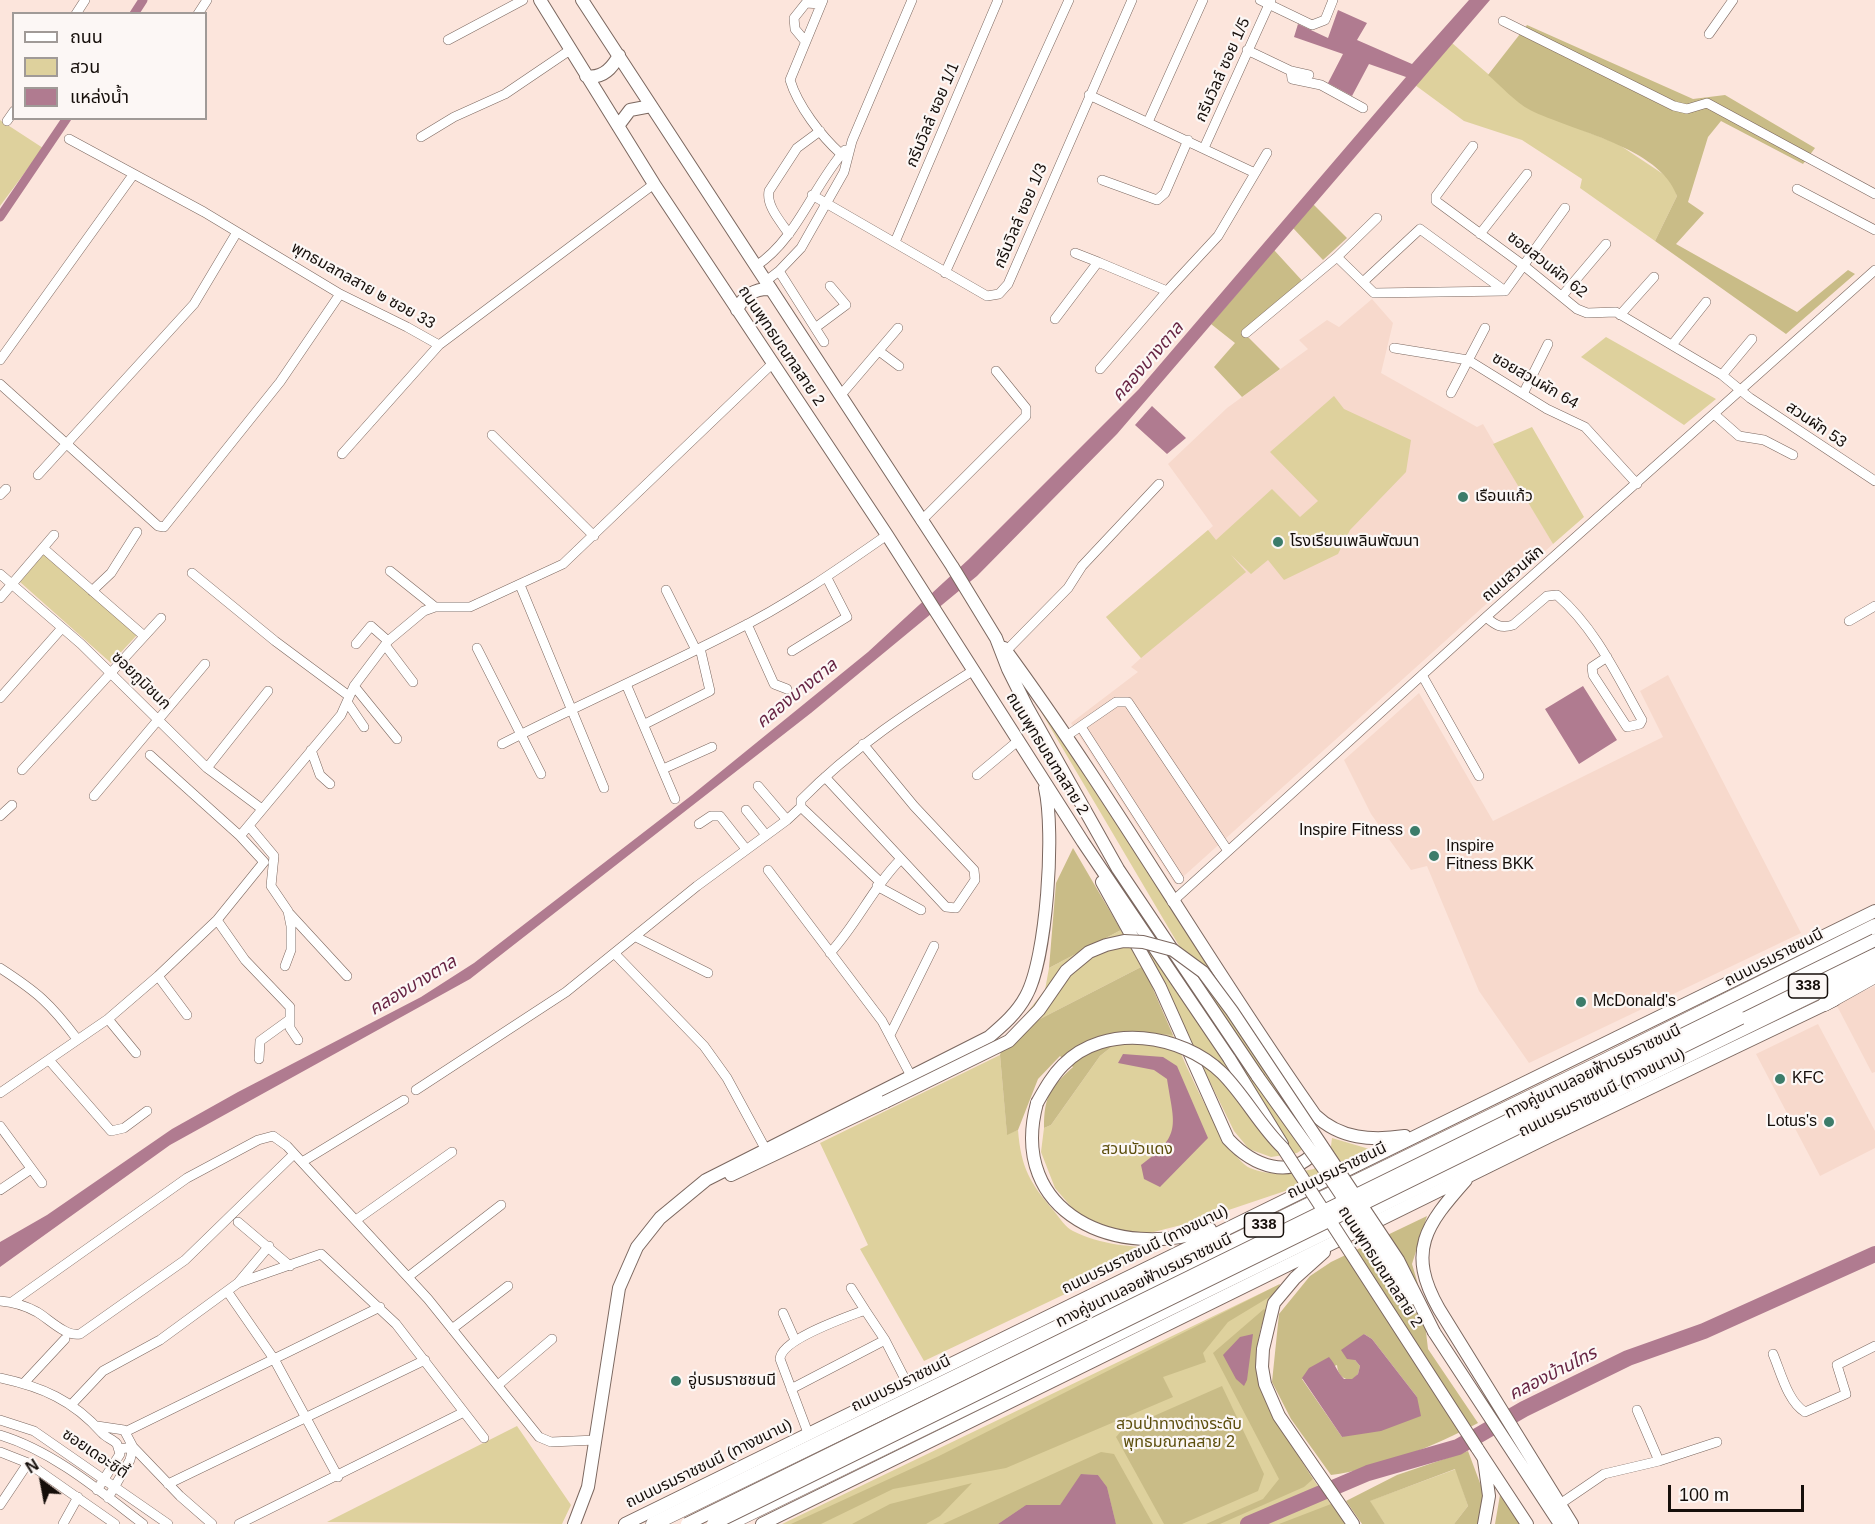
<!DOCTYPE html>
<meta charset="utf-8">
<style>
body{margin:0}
#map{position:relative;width:1875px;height:1524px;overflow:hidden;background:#fce5dc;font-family:Arial,"Noto Sans Thai",sans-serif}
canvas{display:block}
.legend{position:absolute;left:12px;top:12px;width:195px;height:108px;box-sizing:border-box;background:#fcf7f5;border:2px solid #a09a97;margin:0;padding:8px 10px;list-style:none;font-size:18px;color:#150e0a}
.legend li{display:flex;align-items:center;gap:12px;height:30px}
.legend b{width:30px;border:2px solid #a09a97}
.north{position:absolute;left:12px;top:1452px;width:60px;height:60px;-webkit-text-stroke:4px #fcf7f5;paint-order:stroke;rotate:328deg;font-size:16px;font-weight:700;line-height:24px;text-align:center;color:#150e0a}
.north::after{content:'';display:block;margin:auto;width:21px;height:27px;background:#150e0a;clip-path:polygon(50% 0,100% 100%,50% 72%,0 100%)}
.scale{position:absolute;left:1668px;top:1485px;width:136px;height:27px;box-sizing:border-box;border:3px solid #150e0a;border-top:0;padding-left:8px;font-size:18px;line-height:21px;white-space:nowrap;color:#150e0a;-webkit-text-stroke:4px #fcf7f5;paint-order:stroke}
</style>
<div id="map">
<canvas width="1875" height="1524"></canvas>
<ul class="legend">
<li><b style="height:8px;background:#fff"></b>ถนน</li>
<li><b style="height:16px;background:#ded19d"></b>สวน</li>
<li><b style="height:16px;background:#b07b90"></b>แหล่งน้ำ</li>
</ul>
<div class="north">N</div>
<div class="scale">100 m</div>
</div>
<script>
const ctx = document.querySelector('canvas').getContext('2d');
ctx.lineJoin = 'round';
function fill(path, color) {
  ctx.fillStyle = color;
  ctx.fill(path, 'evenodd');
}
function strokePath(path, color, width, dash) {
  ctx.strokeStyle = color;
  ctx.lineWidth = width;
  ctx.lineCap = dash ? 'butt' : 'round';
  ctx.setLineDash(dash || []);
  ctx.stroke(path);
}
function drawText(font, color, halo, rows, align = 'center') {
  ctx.font = font + ' Arial,"Noto Sans Thai",sans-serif';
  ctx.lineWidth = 4.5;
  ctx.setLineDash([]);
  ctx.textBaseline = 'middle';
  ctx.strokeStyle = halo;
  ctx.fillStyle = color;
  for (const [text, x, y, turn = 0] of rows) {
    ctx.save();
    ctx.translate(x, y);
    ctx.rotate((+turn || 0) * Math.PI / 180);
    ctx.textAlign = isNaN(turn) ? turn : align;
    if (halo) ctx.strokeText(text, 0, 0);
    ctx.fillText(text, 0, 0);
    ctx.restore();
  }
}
const built = new Path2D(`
 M1372,299L1393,323L1381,373L1477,427L1483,424L1553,544L1175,884L1071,723L1138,672L1131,667L1141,658L1106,617L1213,526L1168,464L1227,408L1308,349L1299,340L1327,320L1339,327Z
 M1668,675L1801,933L1529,1063L1479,991L1427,866L1411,870L1371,814L1344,760L1419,693L1493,821L1663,737L1640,691Z
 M1875,986V1072L1872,1073L1836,1004Z
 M1818,1024L1875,1131V1148L1820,1176L1756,1054Z`);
const green = new Path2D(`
 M1452,43L1529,109L1618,144L1672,180L1677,196L1655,241L1580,188L1582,179L1522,140L1464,121L1415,85Z
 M0,120L43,148L0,206Z
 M1606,337L1716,399L1684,425L1581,357Z
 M1334,396L1344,409L1411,440L1406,472L1350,530L1338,554L1284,580L1268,560L1251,574L1231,555L1246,572L1141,658L1106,617L1208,530L1216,540L1272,489L1300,517L1318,501L1270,452Z
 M1532,427L1584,517L1553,544L1493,444Z
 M44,554L137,635L111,663L20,582Z
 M1044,708L1184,929L1313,1126L1303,1149L1297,1153L1271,1157L1249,1149L1234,1131L1144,948L1158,938L1254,1081L1191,966L1040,710Z
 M1121,930L1143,966L1009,1035L1045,990L1049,968Z
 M1129,1033L1173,1035C1184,1062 1226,1157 1250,1168C1271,1177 1292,1173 1314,1169L1331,1146L1332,1138L1376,1151L1291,1189L1193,1222L1142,1235L1110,1231L1079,1216L1055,1188L1041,1152L1044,1128L1051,1125L1100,1056Z
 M1000,1055L1007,1134L1018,1130C1021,1168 1030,1183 1054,1211C1059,1217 1066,1228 1073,1231C1101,1245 1132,1247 1162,1248L924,1361L860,1249L868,1245L820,1143Z
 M1280,1284L1261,1323L1259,1336L1257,1372L1261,1392L1268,1407L1313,1479L1345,1524H782Z
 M517,1426L571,1505L562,1524L327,1522Z
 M1456,1469L1468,1506L1454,1524H1385L1369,1501Z`);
const forest = new Path2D(`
 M1527,25L1693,99L1725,95L1815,148L1803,164L1721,121L1708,137L1688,202L1704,213L1676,244L1797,312L1848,270L1855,274L1786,334L1655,241L1677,196C1660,147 1572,131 1530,110C1515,102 1501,86 1488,75Z
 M1313,204L1347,238L1323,260L1293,228Z
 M1274,250L1306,285L1248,337L1280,369L1242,397L1214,367L1235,343L1211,324Z
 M1073,848L1121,930L1049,968L1056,883Z
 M1143,966L1173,1035L1129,1033L1100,1056L1051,1125L1044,1128C1044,1096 1050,1088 1073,1067L1060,1056L1038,1079L1018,1130L1007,1135L1000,1055L1005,1037Z
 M1427,1216L1412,1264L1422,1298L1428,1349L1478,1423C1435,1446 1378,1469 1331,1475L1291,1419L1272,1382L1279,1314L1310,1276L1331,1262ZM1364,1334L1372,1339L1417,1397L1342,1437L1302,1379L1337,1365C1338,1375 1342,1379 1352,1380L1358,1374L1360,1366L1355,1360Z
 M1280,1284L1276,1293L1228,1322L1203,1353L1206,1362L1163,1377L1173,1397L1006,1468L893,1489L821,1524H791L939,1456Z
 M1264,1309L1267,1312C1237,1375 1281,1428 1313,1479L1304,1487L1220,1524H1206L1263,1499L1279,1479L1213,1353Z
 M1222,1386L1264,1474L1258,1491L1182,1524H1164L1116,1437L1122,1430Z
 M1468,1451L1486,1499L1480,1524H1454L1468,1506L1455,1469L1370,1501L1385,1524H1362L1346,1501L1397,1475Z
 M1101,1452L1114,1454L1153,1524H1116L1107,1487L1098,1475L1082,1474L1060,1505H1026L998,1524H943Z
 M972,1483L940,1516L926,1524H852L890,1504Z
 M1500,1495L1520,1524H1495Z
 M1331,1504L1345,1524H1279Z`);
const water = new Path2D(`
 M1469,0H1490L1117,434L977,576L811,713L470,979L170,1145L0,1267V1242L47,1215L172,1129L238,1092L421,997L474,963L692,795L868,652L969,559L1139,389L1406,77L1369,64L1352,96L1328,83L1343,54L1294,37L1298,24L1328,38L1338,10L1367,23L1357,40L1412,64Z
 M1152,406L1186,438L1167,454L1135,425Z
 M1583,686L1617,740L1579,764L1545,709Z
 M1123,1054L1163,1057L1177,1066L1208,1138L1160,1187L1144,1179L1141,1165C1183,1135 1174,1125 1167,1079L1154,1070L1118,1063Z
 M1253,1334L1247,1380L1244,1386L1236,1379L1223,1355L1240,1337Z
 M1364,1334L1372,1339L1417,1397L1421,1416L1381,1431L1342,1437L1302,1378L1309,1368L1329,1357C1336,1365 1337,1372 1344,1379H1352L1358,1374L1360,1366L1355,1360L1347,1359L1341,1350Z
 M1081,1474L1098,1475L1107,1487L1116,1524H998L1026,1505H1060Z`);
const canal = new Path2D(`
 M134,14L143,0
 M0,217L67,118`);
const river = new Path2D(`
 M1248,1524L1368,1473L1458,1447L1524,1409L1628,1358L1704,1331L1875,1254`);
const minor = new Path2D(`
 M823,0L790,80C798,106 821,136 841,154
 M1260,0L1312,25L1325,20L1333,0
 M76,14L85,0
 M198,14L207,0
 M1503,21L1674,106L1687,109L1707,103L1875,194
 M1709,34L1733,0
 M448,40L523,0
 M805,41L795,29L794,18L806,3L821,4
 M1247,50L1291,71L1309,75
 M1291,71L1292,79L1321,85L1363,108
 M1089,95L1255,173
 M7,121L14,111
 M1148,122L1203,0
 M421,137L454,117L505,94L570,50
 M69,139L204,212L340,294L407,327L439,345L654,184
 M1473,146L1436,196V201L1523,265L1577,309L1587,313L1616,312L1722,375L1750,398L1875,481
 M1204,148L1271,0
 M1102,180L1157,200L1165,193L1188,140
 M1797,189L1875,230
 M812,195L987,296L999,294L1008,284L1132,0
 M789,234C781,222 766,206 769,191L797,148L820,131
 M1480,234L1527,174
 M895,242L998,0
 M1075,253L1098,262
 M1337,257L1374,293L1505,291L1565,208
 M756,266C797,239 813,186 845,150
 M779,271L824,342
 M945,273L1069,0
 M766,281L779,271L801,248L844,172L852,141L912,0
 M1363,282L1420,229L1505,291
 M1562,296L1606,244
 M1620,315L1654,277
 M1055,319L1098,262L1167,291
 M815,328L846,305L830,286
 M1246,333L1337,257L1377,218
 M1672,345L1706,302
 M1394,348L1468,360L1547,409L1585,427L1637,484
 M879,351L899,366
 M0,360L133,175
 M1100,369L1167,291L1218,236L1267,153
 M1722,375L1752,339
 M0,384L158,526L164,527L280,382L340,294
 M1451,393L1485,328
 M1523,394L1548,344
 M840,396L898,328
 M1714,414L1739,436L1764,440L1793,455
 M492,435L594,536
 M342,454L439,345
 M38,475L194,304L237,232
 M0,495L6,489
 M921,521L1026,416V408L996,371
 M43,548L143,635
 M390,571L435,607
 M192,573L275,641L349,696
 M0,574L81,644L207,768L262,809
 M520,585L604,788
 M666,590L696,650
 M92,591L111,573L137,532
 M0,598L54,535
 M1486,617C1495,625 1501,629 1513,625L1547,596L1557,595C1596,629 1617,676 1642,720L1640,724L1627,727L1593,675L1592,667L1607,657
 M1849,621L1875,606
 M747,624L774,684L787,689
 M356,644L371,626L388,641
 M385,645L413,682
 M477,648L541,774
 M792,651L847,617L827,578
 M1006,651L1068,588L1082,566L1159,484
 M1422,675L1479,776
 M626,684L675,799
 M354,686L397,739
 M0,698L62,628
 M347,702L364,727
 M645,724L710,691L700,648
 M1081,727L1179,879
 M1068,735L1116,702H1128L1228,851
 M502,744C578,705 656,671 732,632C787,605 837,570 887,535
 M311,750L320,775L330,784
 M150,755L240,836
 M207,768L268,691
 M663,769L712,747
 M22,770L161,618
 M977,775L1019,740
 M825,777L946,907L956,908L975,880L974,870L914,806L863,744
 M758,786L787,820
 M94,796L205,664
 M746,810L766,835
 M0,816L12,805
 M699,824L711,816H720L746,849
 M249,826L274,856L271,886L288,911L291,926V950L285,966
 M768,870L882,1021L911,1076
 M879,881L801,807V800C852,748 912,709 974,670
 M877,886L921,910
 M1172,902L1486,617L1875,270
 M289,913L347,976
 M217,920L245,960L290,1007V1028L298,1040
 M636,937L708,973
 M830,953C857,924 873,887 901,859
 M615,954L704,1046L727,1078L766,1150
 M0,968C37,992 50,1003 77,1039
 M158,976L187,1015
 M108,1019L136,1053
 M890,1035L934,946
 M259,1059L260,1041L289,1020
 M49,1060L111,1131L124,1128L147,1111
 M416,1090L566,992L697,886L787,820L801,807
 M0,1093L108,1019L158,976L217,920L264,862L240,836L341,715L354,686L388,641L424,611L435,607H470L563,564L772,364
 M0,1126L42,1183
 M302,1162L404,1100
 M0,1190L31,1169
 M356,1220L452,1152
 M238,1222L290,1266
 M408,1277L501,1205
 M238,1283L269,1246
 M851,1288L865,1310
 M227,1291L274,1359L338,1477
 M0,1301C13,1302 26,1306 37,1312C49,1319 66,1337 80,1334L185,1260L294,1154
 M12,1302L187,1178L258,1140L273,1136L287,1146L428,1299L539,1437L551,1442L596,1440
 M783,1313L795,1340
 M452,1329L508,1286
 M1773,1354C1781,1373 1788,1402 1805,1412L1846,1394L1837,1365L1875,1346
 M0,1378C42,1387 73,1400 102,1433C106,1438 113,1439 117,1444L120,1454L97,1490
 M24,1383L65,1339
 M498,1385L552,1339
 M791,1389L885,1340
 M71,1405L103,1371L160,1340L238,1283L321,1254L396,1324L484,1438
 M1637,1410L1659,1461
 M0,1420L34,1431L168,1524
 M97,1426L124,1430L133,1447L130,1460L108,1498
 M125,1432L380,1307
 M808,1433L780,1359C781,1339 847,1317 865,1310L885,1340L908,1385
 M0,1435C53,1451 100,1491 143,1524
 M120,1449L133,1447L180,1496L212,1524
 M0,1452L28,1463
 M168,1484L425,1360
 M1560,1504L1604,1474L1659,1461L1717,1442
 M0,1505L28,1463L115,1524
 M63,1524L78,1497
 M239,1524L464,1412`);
const major = new Path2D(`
 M540,0L654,184L887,535L1083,842L1229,1058L1282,1144
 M582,0L952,566L996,638L1008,669L1027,707L1118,869L1258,1077
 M586,76C602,79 612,69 619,55
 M618,126L630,110L651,106
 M737,310C743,296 755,288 771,289
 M1004,648C1115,799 1207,962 1315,1115C1340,1139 1372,1141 1405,1136
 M1102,882L1160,987L1228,1139C1252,1165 1292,1183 1318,1148
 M1741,1018L1875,954
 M1037,1103C1007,1214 1119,1262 1210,1229
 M731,1175L885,1102
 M1466,1180C1426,1225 1406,1251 1439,1309L1572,1524
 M1324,1252L1295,1278L1274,1303L1263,1349L1262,1367L1265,1384L1279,1416L1353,1524
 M1434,1332L1560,1524
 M1477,1448L1527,1524
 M1484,1460L1489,1496L1484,1524
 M574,1524L588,1487L619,1288L637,1247L660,1218L706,1180L989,1037C1003,1025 1017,1013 1026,996C1047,958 1055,831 1045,788
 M625,1524L1875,911
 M762,1524L1548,1137L1834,1000`);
const highway = new Path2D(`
 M1825,1004L1875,976
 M653,1524L1600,1063L1875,926
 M728,1524L1875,964`);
const majorBridge = new Path2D(`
 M1258,1077L1326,1172L1410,1299
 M885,1102L1009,1041L1039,1010L1066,971L1089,952L1106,945L1124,941L1143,942L1173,950L1203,972L1232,1011L1398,1260L1434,1332
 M1037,1103C1045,1089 1052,1076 1063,1065C1105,1022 1182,1034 1222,1073C1245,1096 1260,1126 1283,1148L1477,1448
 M687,1524L1875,940
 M713,1524L1741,1018`);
const markers = [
 [1463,497,6,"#3c7c6a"],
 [1278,542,6,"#3c7c6a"],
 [1415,831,6,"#3c7c6a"],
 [1434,856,6,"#3c7c6a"],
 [1581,1002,6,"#3c7c6a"],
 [1780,1079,6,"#3c7c6a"],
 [1829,1122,6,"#3c7c6a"],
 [676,1381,6,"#3c7c6a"]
];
const shields = [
 [1808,986,39],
 [1264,1225,39]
];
const shieldNames = [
 ["338",1808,986],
 ["338",1264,1225]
];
const streetNames = [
 ["กรีนวิลล์ ซอย 1/5",1223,70,-66],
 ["กรีนวิลล์ ซอย 1/1",933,115,-67],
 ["กรีนวิลล์ ซอย 1/3",1021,216,-67],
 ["ซอยสวนผัก 62",1547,265,38],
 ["พุทธมลฑลสาย ๒ ซอย 33",363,286,29],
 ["ถนนพุทธมณฑลสาย 2",781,346,56],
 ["ซอยสวนผัก 64",1535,381,30],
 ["สวนผัก 53",1816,425,34],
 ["ถนนสวนผัก",1513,574,-41],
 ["ซอยภูมิชนก",141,681,44],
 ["ถนนพุทธมณฑลสาย 2",1047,754,58],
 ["ถนนบรมราชชนนี",1774,958,-27],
 ["ทางคู่ขนานลอยฟ้าบรมราชชนนี",1593,1072,-26],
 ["ถนนบรมราชชนนี (ทางขนาน)",1602,1093,-26],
 ["ถนนบรมราชชนนี",1337,1171,-26],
 ["ถนนบรมราชชนนี (ทางขนาน)",1145,1250,-26],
 ["ถนนพุทธมณฑลสาย 2",1380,1267,57],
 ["ทางคู่ขนานลอยฟ้าบรมราชชนนี",1144,1281,-26],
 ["ถนนบรมราชชนนี",901,1384,-26],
 ["ซอยเดอะซิตี้",95,1454,34],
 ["ถนนบรมราชชนนี (ทางขนาน)",709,1464,-26]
];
const poiNames = [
 ["เรือนแก้ว",1475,497],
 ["โรงเรียนเพลินพัฒนา",1290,542],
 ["Inspire Fitness",1403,831,"right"],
 ["Inspire",1446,847],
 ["Fitness BKK",1446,865],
 ["McDonald's",1593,1002],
 ["KFC",1792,1079],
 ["Lotus's",1817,1122,"right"],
 ["อู่บรมราชชนนี",688,1381]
];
const parkNames = [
 ["สวนบัวแดง",1137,1150],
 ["สวนป่าทางต่างระดับ",1179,1425],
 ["พุทธมณฑลสาย 2",1179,1443]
];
const waterNames = [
 ["คลองบางตาล",1148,362,-49],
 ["คลองบางตาล",797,694,-39],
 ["คลองบางตาล",413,986,-31],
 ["คลองบ้านไทร",1553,1374,-27]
];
fill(built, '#f7d9cc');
fill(green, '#ded19d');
fill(forest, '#c9bc87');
fill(water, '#b07b90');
strokePath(canal, '#b07b90', 9);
strokePath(river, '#b07b90', 16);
strokePath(minor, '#7b675f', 10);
strokePath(major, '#7b675f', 14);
strokePath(highway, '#7b675f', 15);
strokePath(minor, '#fff', 9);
strokePath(major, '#fff', 12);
strokePath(highway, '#fff', 14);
strokePath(majorBridge, '#7b675f', 14, []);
strokePath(majorBridge, '#fff', 12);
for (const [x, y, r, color] of markers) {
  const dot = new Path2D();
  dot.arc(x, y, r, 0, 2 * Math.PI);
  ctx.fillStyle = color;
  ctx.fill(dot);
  strokePath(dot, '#fcf7f5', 2);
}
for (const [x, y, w] of shields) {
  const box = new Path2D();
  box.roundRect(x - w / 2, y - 12, w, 24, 4.5);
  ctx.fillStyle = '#fcf7f5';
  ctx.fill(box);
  strokePath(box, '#150e0a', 1.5);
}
drawText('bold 15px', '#150e0a', null, shieldNames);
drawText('16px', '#150e0a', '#fcf7f5', streetNames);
drawText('16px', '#150e0a', '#fcf7f5', poiNames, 'left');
drawText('16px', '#5d4f0e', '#fcf7f5', parkNames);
drawText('italic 18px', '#672544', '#fcf7f5', waterNames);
</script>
